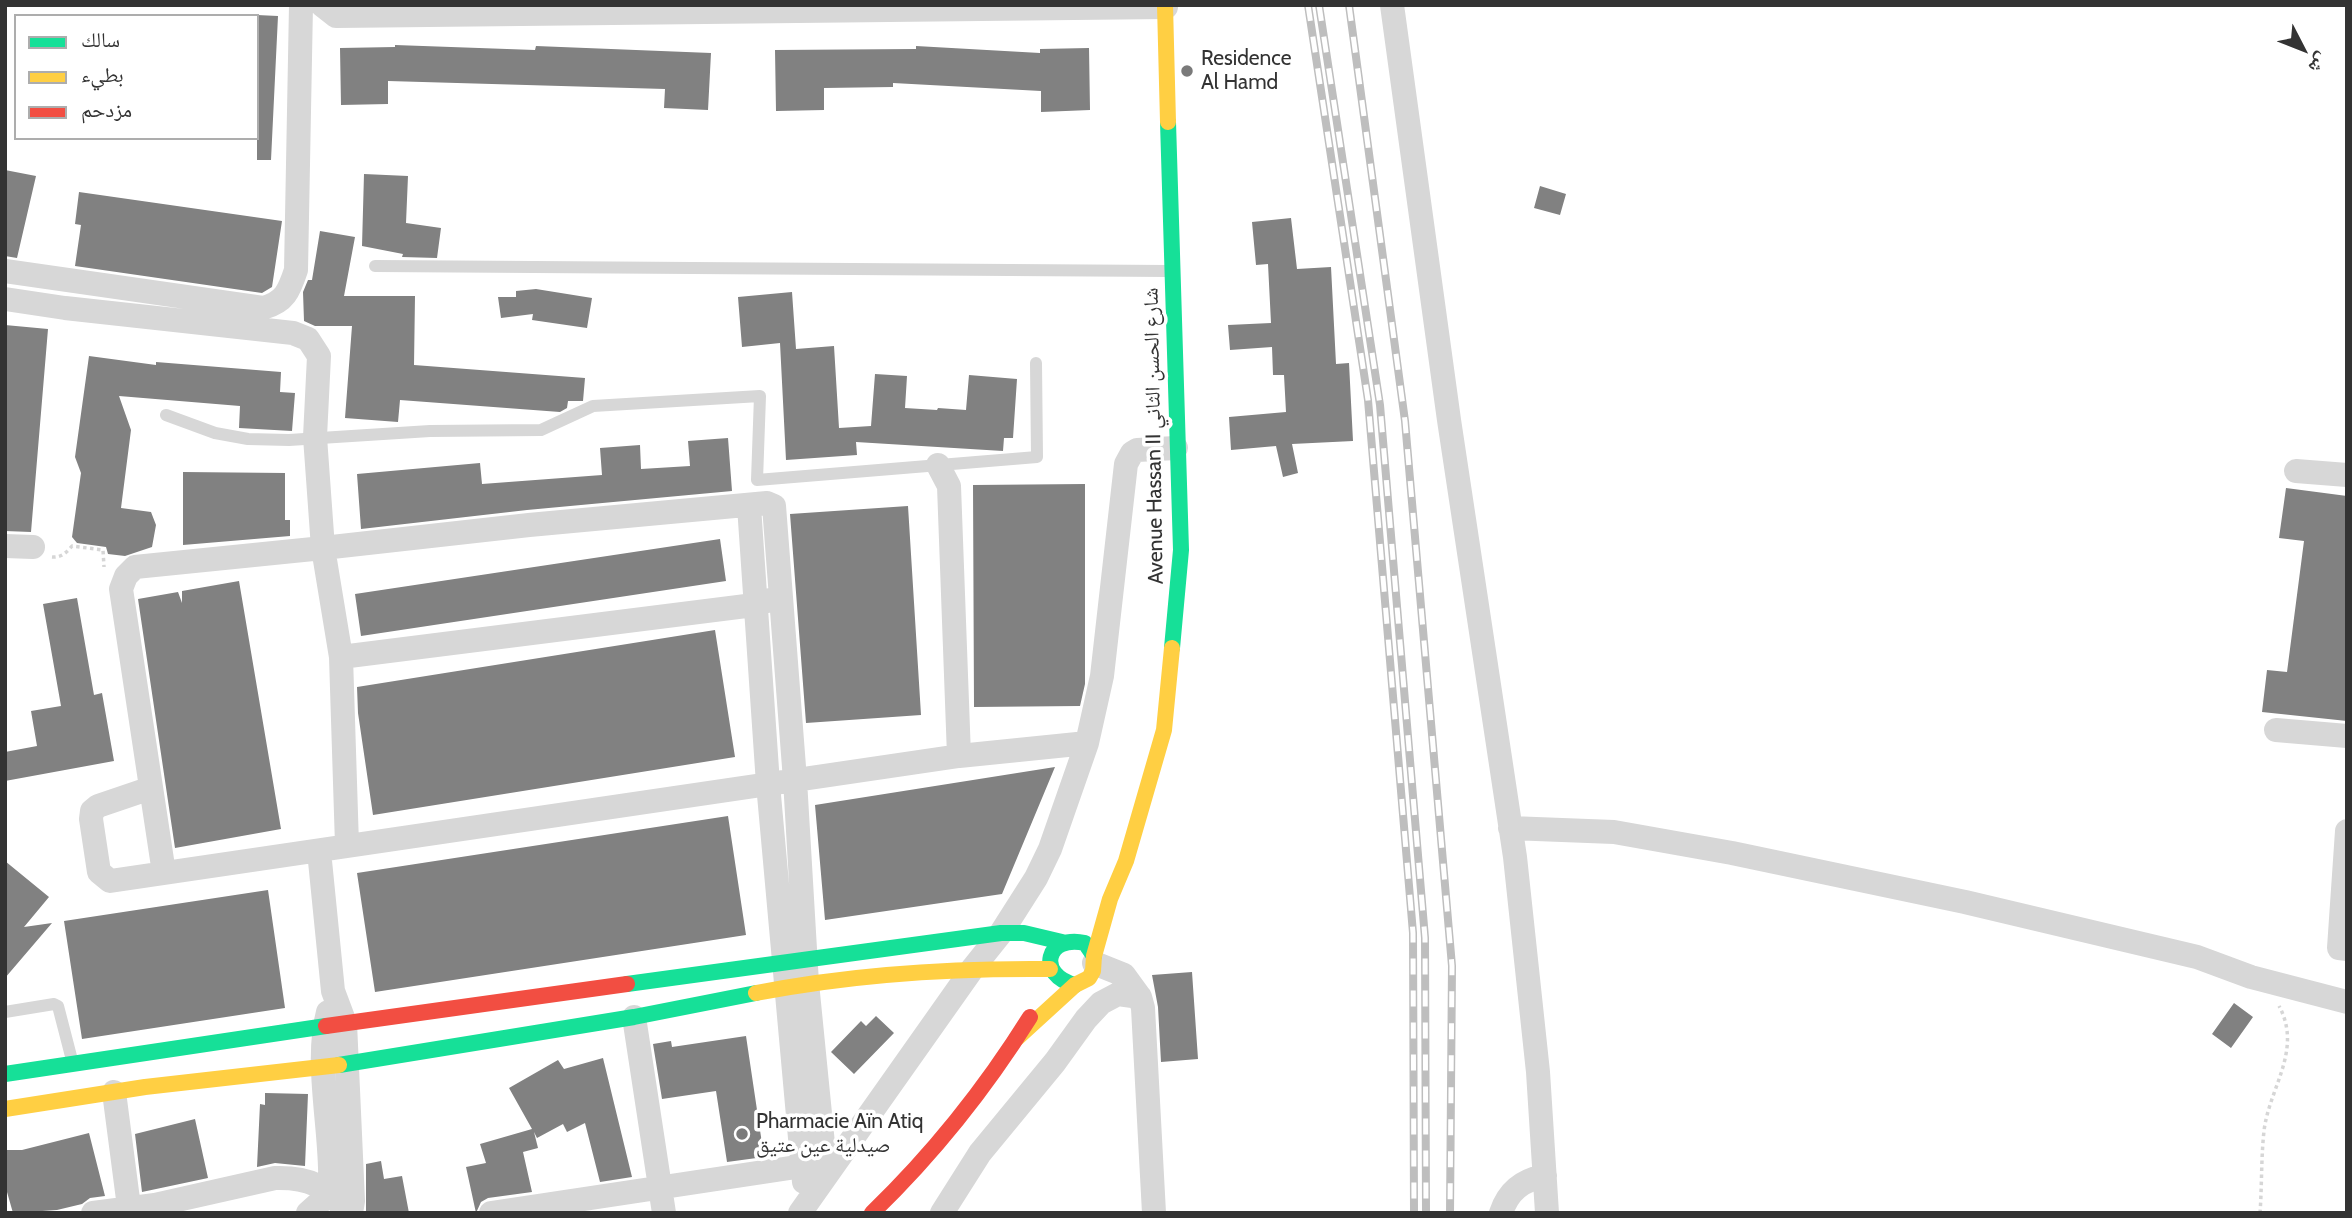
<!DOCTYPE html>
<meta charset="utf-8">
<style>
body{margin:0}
#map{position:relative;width:2352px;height:1218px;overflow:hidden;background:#fff;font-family:Cabin,"Noto Naskh Arabic",sans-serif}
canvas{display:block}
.frame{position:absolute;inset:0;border:7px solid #333;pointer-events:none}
.legend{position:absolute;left:14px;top:14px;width:245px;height:126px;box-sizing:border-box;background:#fff;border:2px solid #adadad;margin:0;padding:9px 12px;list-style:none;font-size:21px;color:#333}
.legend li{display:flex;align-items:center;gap:14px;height:35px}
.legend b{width:35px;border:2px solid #adadad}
.north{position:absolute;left:2268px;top:14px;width:70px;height:70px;-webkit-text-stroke:5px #fff;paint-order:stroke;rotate:132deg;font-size:19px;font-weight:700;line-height:28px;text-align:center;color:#333}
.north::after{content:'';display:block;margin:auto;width:24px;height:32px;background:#333;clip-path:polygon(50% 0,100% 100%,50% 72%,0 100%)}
</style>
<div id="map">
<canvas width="2352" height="1218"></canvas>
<div class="frame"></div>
<ul class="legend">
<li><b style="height:9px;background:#16e098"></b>سالك</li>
<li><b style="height:9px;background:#ffcf43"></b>بطيء</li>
<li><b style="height:9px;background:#f24e42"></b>مزدحم</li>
</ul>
<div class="north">ش</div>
</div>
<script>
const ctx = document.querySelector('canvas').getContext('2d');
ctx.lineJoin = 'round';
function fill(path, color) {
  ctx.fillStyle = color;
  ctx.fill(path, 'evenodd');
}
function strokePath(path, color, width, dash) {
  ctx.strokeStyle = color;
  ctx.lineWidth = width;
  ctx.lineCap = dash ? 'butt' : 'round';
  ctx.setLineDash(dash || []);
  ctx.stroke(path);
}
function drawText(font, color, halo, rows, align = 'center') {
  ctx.font = font + ' Cabin,"Noto Naskh Arabic",sans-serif';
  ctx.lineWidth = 7;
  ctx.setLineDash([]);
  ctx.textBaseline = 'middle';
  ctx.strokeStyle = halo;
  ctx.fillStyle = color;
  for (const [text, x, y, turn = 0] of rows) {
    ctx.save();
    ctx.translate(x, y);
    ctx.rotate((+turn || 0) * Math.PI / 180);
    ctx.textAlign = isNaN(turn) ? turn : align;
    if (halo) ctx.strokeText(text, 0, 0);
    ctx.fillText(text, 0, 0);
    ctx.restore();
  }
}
const building = new Path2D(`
 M257,15L278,16L271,160H257Z
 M395,45L535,50L536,46L711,53L708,110L664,108L665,89L388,81V104L341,105L340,48L395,47Z
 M916,46L1040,53V49L1089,48L1090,110L1041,112V91L893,83V87L824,88V110L776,111L775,50L916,49Z
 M5,170L36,176L17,258L5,256Z
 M364,174L408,176L406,223L441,228L437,258L402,257L403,254L362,246Z
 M1540,186L1566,194L1560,215L1534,208Z
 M79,192L282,221L272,287L262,293L75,266L81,225L75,224Z
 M1291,218L1297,269L1331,267L1336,364L1349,363L1353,441L1292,444L1298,473L1283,477L1276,446L1231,450L1229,417L1286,412L1284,375H1273L1272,347L1230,350L1228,325L1271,323L1268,264L1256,265L1252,222Z
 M320,231L355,237L344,296H415L414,365L585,378L583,401H568L567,408L560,412L400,400L398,422L345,418L352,326H315L304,321L303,292L308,280H312Z
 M536,289L592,298L587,328L532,320L533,314L501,318L498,297H516V291Z
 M792,292L796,349L834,346L839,428L871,426L875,374L907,376L905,408L937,410L938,408L966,410L969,375L1017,379L1013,438H1004L1003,451L856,442L857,455L786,460L780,343L742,347L738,297Z
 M5,325L48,329L31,532L5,531Z
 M89,356L156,365V362L281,372L280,392L295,393L292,431L239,428L240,406L119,396L131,430L121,508L151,512L156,525L152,547L125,556L108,554L106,547L77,543L72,537L81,473L75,457Z
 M728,438L732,491L527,510L361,529L357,474L480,463L482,484L602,475L600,448L640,445L641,469L690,466L688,441Z
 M183,472L285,473V520H290V536L183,545Z
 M1085,484V684L1080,706L974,707L973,485Z
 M2286,488L2347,496V721L2262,712L2267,670L2287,672L2304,541L2279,538Z
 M908,506L921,715L806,723L790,514Z
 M720,539L726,581L361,636L355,594Z
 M239,581L281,829L175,848L138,599L178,592L182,603V591Z
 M77,598L94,695L102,693L114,761L5,781V752L37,746L31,711L61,706L43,604Z
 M715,630L735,757L373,815L358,713L357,687Z
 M1055,767L1002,894L825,920L815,805Z
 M728,816L746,935L375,992L357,873Z
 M5,861L49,897L24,927L52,923L5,978Z
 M268,890L285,1008L82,1039L64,921Z
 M1192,972L1198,1059L1161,1062L1158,1007L1152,975Z
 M2234,1003L2253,1017L2231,1048L2212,1034Z
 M876,1016L894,1033L854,1074L831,1052L861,1021L866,1026Z
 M746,1036L764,1157L727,1162L716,1091L662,1099L653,1044L671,1041L672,1047Z
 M603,1058L632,1177L600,1182L585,1123L567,1132L563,1124L537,1138L534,1132L538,1148L523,1152L532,1192L488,1198L481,1202L476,1213L466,1167L486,1163L480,1144L532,1129L509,1088L558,1060L564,1069Z
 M265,1093L308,1094L305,1166L275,1163L257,1167L260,1104L265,1105Z
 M195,1119L208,1178L142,1192L135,1134Z
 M89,1133L105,1196L90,1198L82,1204L57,1210L13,1213L5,1185V1150H22Z
 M381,1161L384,1179L402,1176L409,1213H366V1164Z`);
const path = new Path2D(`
 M52,557C61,558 67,552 72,546L103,550L104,567
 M2260,1213C2262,1186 2261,1158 2264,1131C2269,1088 2303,1050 2279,1006`);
const lane = new Path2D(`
 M375,266L1169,271
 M166,415L215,433L248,439L289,440L430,431L541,430L593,406L760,396L757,480L1037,457L1036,363
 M5,1012L54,1004L58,1006L73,1064`);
const street = new Path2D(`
 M322,5L336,16L1166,7
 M1392,5L1449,420L1515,857L1538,1072L1547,1213
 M5,271L263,308C285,302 289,291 296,270L301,5
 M5,299L65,308L293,333L308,339L319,356L315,437L323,548L135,567L126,576L121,589L164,873
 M938,465L949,486L959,756
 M2296,471L2347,475
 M749,506L768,784L804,1182
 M5,546L33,547
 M341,657L754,605L770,600
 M2276,730L2347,736
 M151,788L98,806L92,811L91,819L99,872L110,881L959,756L1087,743
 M1510,828L1614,832L1732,853L1965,902L2197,957L2251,977L2347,1002
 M2347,831L2339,948L2347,949
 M347,845L341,657L323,548L529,525L767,503L774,506L795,780L807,983L826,1174L803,1166L491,1213
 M319,851L333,991L345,1023L353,1201L351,1213
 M1094,963L1124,975L1140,997
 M634,1017L664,1213
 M114,1092L129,1207
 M93,1213L155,1205L275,1178C310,1177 326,1186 348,1213
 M308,1213L327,1196L330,1190C333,1135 314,1065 328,1012
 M800,1213L973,968L1001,933L1036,878L1050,849L1087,743L1102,676L1126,464L1132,453L1137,450L1176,448
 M942,1213L980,1153L1055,1062L1086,1019L1101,1003L1118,994L1140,997L1143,1008L1154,1213
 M1501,1213C1508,1191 1522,1180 1545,1176`);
const fast = new Path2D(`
 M1168,122L1181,550L1172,648
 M627,984L1001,933H1024L1062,942
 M1075,985C1036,975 1046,934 1085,943L1094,956
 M339,1065L634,1017L756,993
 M5,1074L326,1026`);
const slow = new Path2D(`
 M1165,5L1168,122
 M756,993C853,974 952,968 1050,969
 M1017,1038L1075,985L1089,978L1093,971L1094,956L1110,899L1126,861L1164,730L1172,648
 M5,1109L145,1087L339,1065`);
const jam = new Path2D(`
 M326,1026L627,984
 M872,1213C933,1154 985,1089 1030,1017`);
const rail = new Path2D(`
 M1308,5L1368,400L1413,933L1414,1213
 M1319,5L1380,405L1425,938L1426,1213
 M1349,5L1405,421L1452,966L1450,1213`);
const markers = [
 [1187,71,7,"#7a7a7a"],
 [742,1134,7,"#7a7a7a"]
];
const poiNames = [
 ["Residence",1201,59],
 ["Al Hamd",1201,83],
 ["Pharmacie Aïn Atiq",756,1122],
 ["صيدلية عين عتيق",756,1146]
];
const streetNames = [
 ["Avenue Hassan II شارع الحسن الثاني",1154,436,-91]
];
fill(building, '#818181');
strokePath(path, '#d6d6d6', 3.5, [3.5, 3.5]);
strokePath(lane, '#d7d7d7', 12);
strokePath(street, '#d7d7d7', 24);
strokePath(fast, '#16e098', 16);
strokePath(slow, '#ffcf43', 16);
strokePath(jam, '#f24e42', 16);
strokePath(rail, '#bebebe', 8);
strokePath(rail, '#fff', 5, [16]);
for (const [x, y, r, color] of markers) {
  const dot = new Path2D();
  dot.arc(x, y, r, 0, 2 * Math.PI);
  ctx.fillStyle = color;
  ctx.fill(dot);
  strokePath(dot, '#fff', 2.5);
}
drawText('21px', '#333', '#fff', poiNames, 'left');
drawText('21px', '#333', '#fff', streetNames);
</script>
